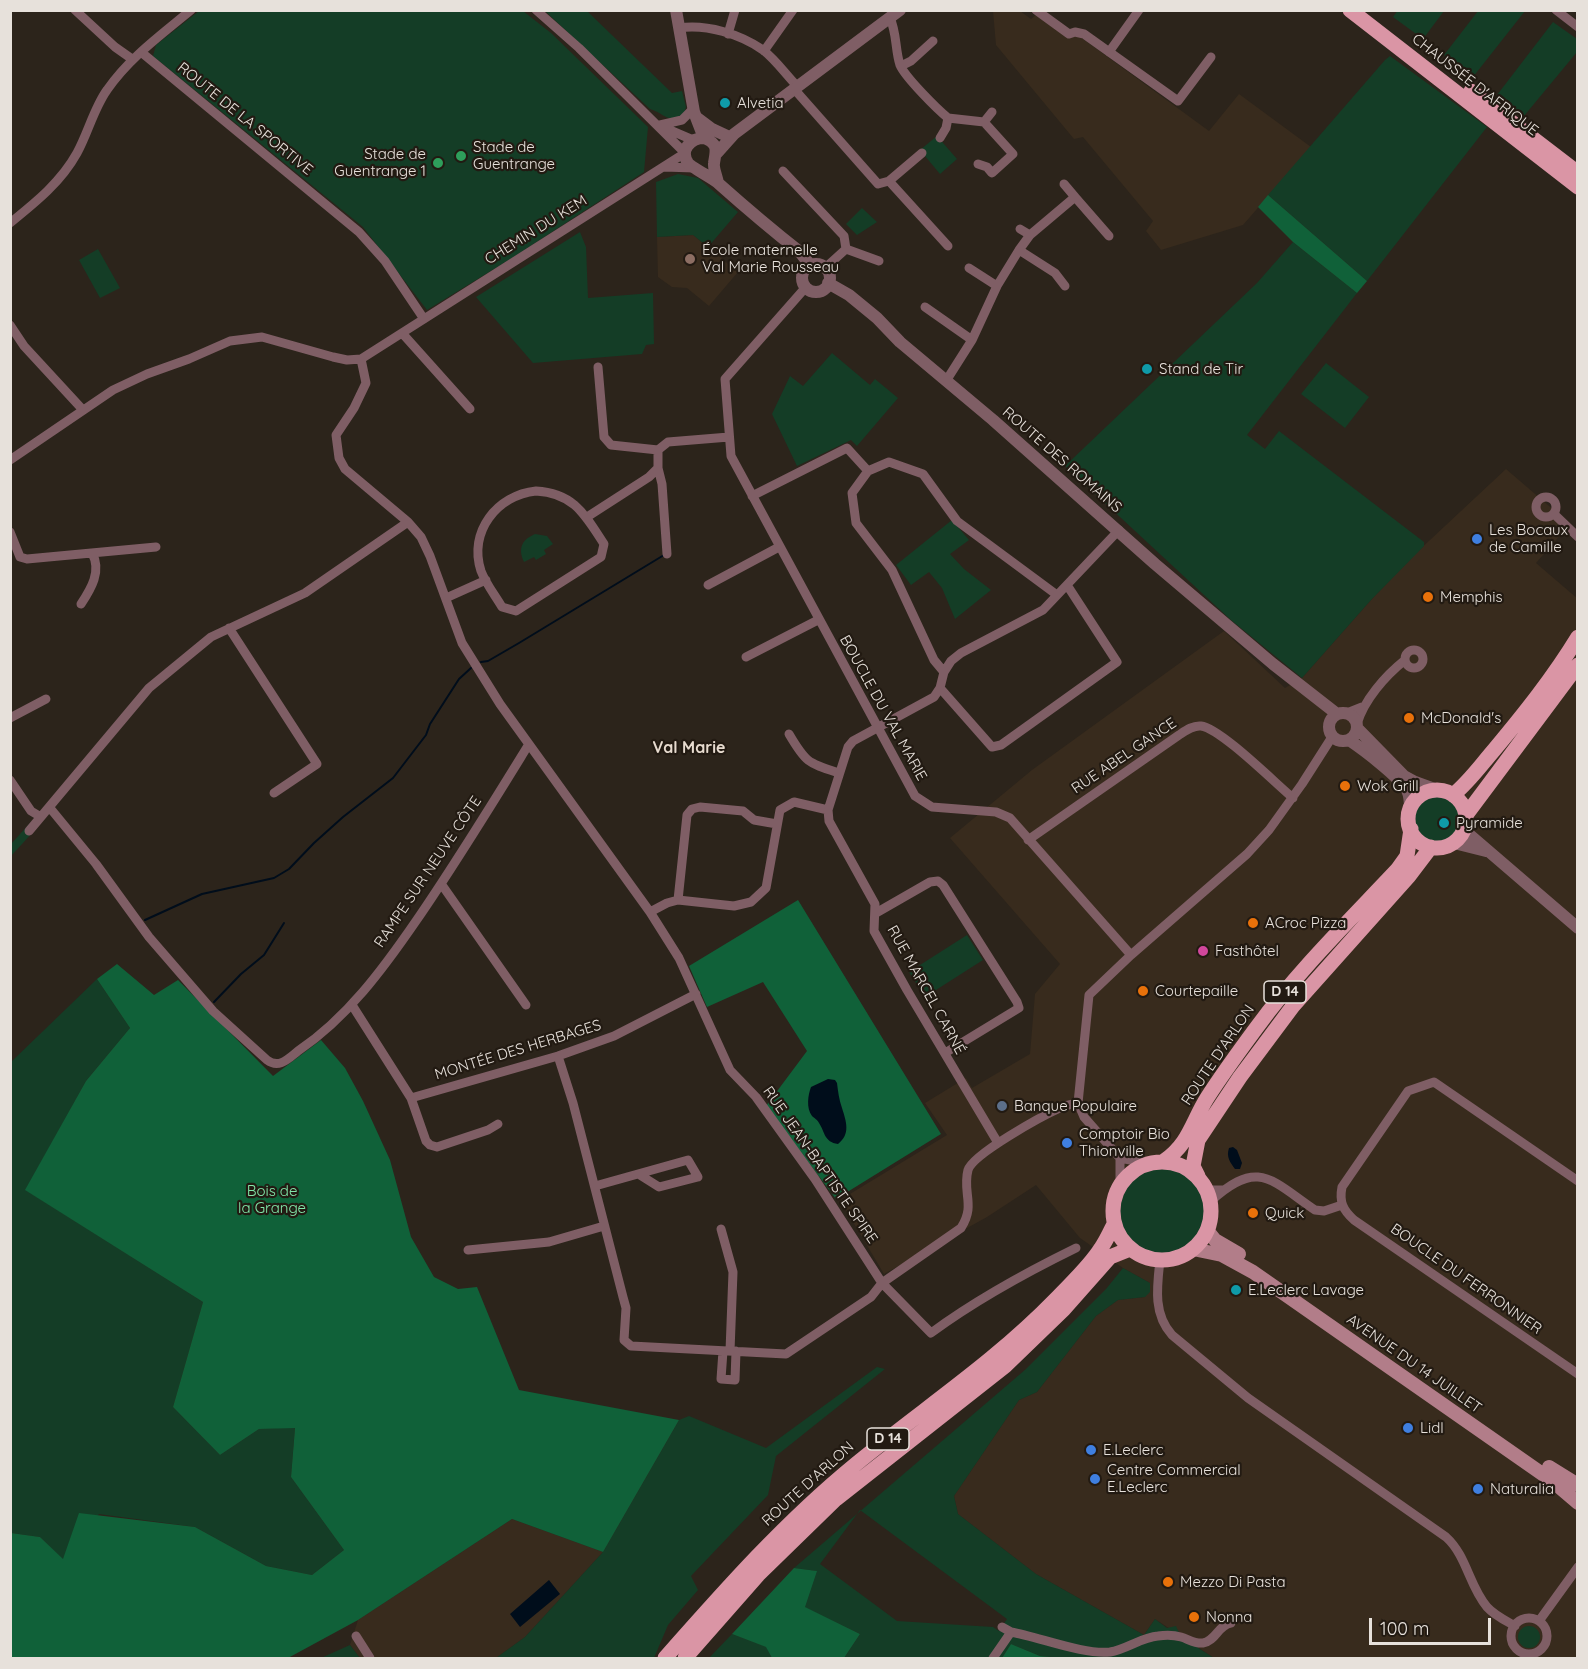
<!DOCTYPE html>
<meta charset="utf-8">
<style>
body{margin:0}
#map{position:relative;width:1588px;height:1669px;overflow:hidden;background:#2c241b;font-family:Quicksand,sans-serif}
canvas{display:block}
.frame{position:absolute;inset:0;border:12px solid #e7e1db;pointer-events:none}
.scale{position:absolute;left:1369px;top:1618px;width:122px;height:27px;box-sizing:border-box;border:3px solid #e7e1db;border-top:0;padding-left:8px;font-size:18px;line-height:21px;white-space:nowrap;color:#e7e1db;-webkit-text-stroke:4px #221a12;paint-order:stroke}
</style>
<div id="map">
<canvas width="1588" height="1669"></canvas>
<div class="frame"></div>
<div class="scale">100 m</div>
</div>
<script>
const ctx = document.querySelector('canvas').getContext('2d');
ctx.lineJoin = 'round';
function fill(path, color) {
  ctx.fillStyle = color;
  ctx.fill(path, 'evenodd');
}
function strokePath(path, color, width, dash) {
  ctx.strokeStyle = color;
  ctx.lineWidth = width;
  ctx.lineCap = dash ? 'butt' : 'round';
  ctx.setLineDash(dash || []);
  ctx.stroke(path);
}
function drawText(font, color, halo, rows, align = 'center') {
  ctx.font = font + ' Quicksand,sans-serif';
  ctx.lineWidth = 4.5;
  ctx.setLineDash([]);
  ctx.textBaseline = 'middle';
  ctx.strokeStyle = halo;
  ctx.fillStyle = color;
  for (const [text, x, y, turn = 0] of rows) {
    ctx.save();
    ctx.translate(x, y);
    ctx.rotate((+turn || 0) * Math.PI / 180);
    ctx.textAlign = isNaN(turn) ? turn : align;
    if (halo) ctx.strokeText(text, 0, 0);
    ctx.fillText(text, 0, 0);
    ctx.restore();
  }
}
const built = new Path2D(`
 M993,11H1020L1031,19L1037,14L1079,36L1209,131L1239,94L1311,147L1243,225L1161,250L1146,231L1153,221L1083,137L1074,139L996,45Z
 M693,235L738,272L709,306L687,288L672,287L658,277L657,237Z
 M1506,469L1570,524L1536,563L1578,599L1577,1658H1214L1155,1619L1144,1635L1036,1574L958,1514L954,1496L1019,1400L1037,1392L1096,1316L1118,1300L1145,1297L1150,1283L1123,1268L1080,1238L1036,1185L987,1217L884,1274L840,1200L947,1135L925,1103L966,1078L972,1088L1030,1054L1035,994L1060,964L950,838L1032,770L1224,631L1285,688L1302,678L1371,600L1415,554Z
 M512,1519L603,1552L525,1637L496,1658H360L350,1645L358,1620Z`);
const green = new Path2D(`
 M1398,10H1444V11L1423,39L1393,17Z
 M199,11H523L551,33L648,127L644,172L512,258L427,310L363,227L153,56L156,45Z
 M545,11H587L672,93L682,91L686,107L683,116C664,122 666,114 650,109Z
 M1478,11H1525L1473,77L1444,55Z
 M1553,22L1577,39V52L1524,116L1497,95Z
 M1390,56L1487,127L1367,281L1268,195L1385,60Z
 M937,136L957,159L940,174L920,150Z
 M678,174L698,178L738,212L708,247L693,235L657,237L656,182Z
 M862,208L877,222L857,235L846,224Z
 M580,232L586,247L588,298L653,293L654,344L646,345L642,354L533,363L476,297Z
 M1293,242L1357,293L1247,435L1265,449L1279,431L1424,542V546L1371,600L1302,678L1231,620L1065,466L1257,283Z
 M98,249L120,288L100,298L79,260Z
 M832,353L870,385L875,379L898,398L857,446L851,440L797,466L772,414L790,376L803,386Z
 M1326,363L1369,397L1345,428L1301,394Z
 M952,520L969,540L950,554L964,569L991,590L955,619L942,588L929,572L911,585L896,565Z
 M535,534L547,536L553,544L544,550L546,554L536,560L534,557L524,562C518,549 521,540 535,534Z
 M1414 818a24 24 0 1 1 48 0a24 24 0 1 1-48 0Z
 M30,823L34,831L11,856V844Z
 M967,935L983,960L925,997L909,972Z
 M97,979L130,1028L86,1081L26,1190L203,1302L173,1407L220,1455L259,1429L295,1427L291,1477L344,1550L312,1575L266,1566L195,1527L99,1514L63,1560L40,1537L11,1533V1062Z
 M1117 1212a44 44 0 1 1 88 0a44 44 0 1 1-88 0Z
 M1123,1268L1150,1283V1292L1145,1297L1118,1300L1096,1316L1037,1392L1019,1400L954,1496L958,1514L1036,1574L1144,1635L1155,1619L1167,1628L1176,1626L1181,1637L1214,1658H1062L1040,1656L1011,1644L1002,1658H844L860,1634L804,1607L816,1571L794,1568L1026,1369L1106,1289ZM860,1510L1007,1619L999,1631L993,1627L897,1621L820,1564Z
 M877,1367L885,1369L776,1456L768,1495L691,1576L698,1590L668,1625L654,1658H496L525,1637L603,1552L679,1420L689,1416L766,1448Z
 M1518 1637a11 11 0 1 1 22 0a11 11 0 1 1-22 0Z
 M732,1634L767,1647L772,1658H709Z
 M350,1645L360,1658H321Z`);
const forest = new Path2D(`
 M1268,195L1367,281L1357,293L1293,242L1258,207Z
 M798,900L941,1134L836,1199L766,1106L807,1051L763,982L707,1007L689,966Z
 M117,964L154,995L178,980L273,1076L321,1040L345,1068L363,1101L390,1160L411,1237L434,1277L458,1289L477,1287L519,1390L679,1420L603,1552L512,1519L358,1620L288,1658H11V1533L40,1537L63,1559L79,1513L195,1527L266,1566L312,1575L344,1550L291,1477L295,1428L259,1429L220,1455L173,1407L203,1302L25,1190L86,1081L130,1028L97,979Z
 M794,1568L817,1571L805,1607L860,1634L844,1658H772L766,1647L732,1634Z
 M1011,1644L1040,1656L1062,1658H1002Z`);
const water = new Path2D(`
 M828,1079L835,1080L837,1083C838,1091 839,1100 842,1108C846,1121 851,1134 838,1144C824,1142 825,1132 819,1123C818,1120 814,1118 812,1116C806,1108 808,1095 811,1087Z
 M1233,1147L1237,1150L1242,1163L1240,1169H1235C1230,1162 1226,1157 1229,1148Z
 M549,1580L560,1594L520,1627L510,1614Z`);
const stream = new Path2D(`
 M481,662L488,661L519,643L664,555
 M145,920L202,894L274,878L289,869L314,843L343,817L393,778L426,735L430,724L459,679L471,668
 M214,1002L241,974L264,955L284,923`);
const minor = new Path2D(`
 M75,10L115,47L132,59
 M1036,10L1069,34L1075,32L1084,34L1178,101L1211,57
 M1556,10L1578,27
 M890,18C897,33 895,50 900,65C905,77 937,109 948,118L946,128L940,138
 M679,28C707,24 740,34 763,50C776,60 787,76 798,87
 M728,34L735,10
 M764,51L793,10
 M141,52L359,232L385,261L424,319
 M1109,52L1139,10
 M901,66L911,61L933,41
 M795,90L878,184L889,181L922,153
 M948,118L984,122L1013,154L992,173L987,167L978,164
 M984,122L992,112
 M660,125L682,120L693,109
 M665,128L693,140
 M664,167L695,168
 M783,171L844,236L846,249
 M889,181L948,246
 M1064,184L1075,197
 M10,223C36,202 61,182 77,153C88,133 94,108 107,90C129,58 161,35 191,10
 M1020,229L1030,235
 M1019,250L1055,273L1065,286
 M825,268L846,249L879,261
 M969,268L997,286
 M806,287L725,379L731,456L915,796L932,807L996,812L1010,818L1131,955
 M925,307L972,340
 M10,325L24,346L83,410
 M402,333L470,409
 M361,359L366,383L354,408L336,435L339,458L345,469L408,522L421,537L430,556L462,643L500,704L650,912L679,958L730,1070L756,1097L815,1179L882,1283L931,1333C977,1299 1025,1273 1076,1248
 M598,367L604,437L611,445L658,450
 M946,381L972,340L997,286L1019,250L1030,235L1075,197L1109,236
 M10,460L113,390L147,374L189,359L230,341L262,337L333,357L347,360L361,359L685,153L579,48L536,10
 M658,468L662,484L667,554
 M536,491C574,493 585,515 604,544L601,557L516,611L502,607C495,595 486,584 481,571C468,532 497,495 536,491Z
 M752,496L847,448L868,471
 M1536 507a10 10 0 1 1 20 0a10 10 0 1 1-20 0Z
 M1554,514L1578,537
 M587,517L649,477L658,468V450L668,442L729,437
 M10,532L20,557L27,559L156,547
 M708,585L779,547
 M446,598L486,580
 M81,604C91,589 102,571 92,553
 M229,628L317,764L274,793
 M1405 659a9 9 0 1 1 18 0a9 9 0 1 1-18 0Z
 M746,657L818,620
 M944,672L934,660L892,570L856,523L852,493L868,471L889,462L923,474L957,521L1057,595
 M940,688L992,747L1001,745L1117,662L1067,585
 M1347,713L1362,707
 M10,718L46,699
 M1357,724C1364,700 1385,676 1405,660
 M789,734C806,763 808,763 839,773
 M10,780L31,811L41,817
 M50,808L96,864L149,937L213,1011L267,1060C279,1069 288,1059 298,1051C347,1018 383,969 416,921C456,863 492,804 529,744
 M29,831L149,688L211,637L305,593L408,522
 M1028,840L1179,735C1185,731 1193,725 1201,726C1220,728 1275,783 1293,798
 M442,885L526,1005
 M678,900L687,815L692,809L700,807L743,811L754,820L777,824
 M650,912L667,903L678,900L734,906L751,902L766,888L780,810L794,802L828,810
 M876,913L930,882L938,881L943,885L1017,1002L1019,1008L945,1053
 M352,1005L411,1098L426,1141L430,1145L437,1147L488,1130L498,1124
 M558,1056L573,1103L623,1297L626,1308L624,1340L631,1346L786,1354L871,1297L882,1283L961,1228C976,1205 962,1193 968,1170C973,1154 1042,1116 1060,1108C1065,1105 1072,1104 1078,1103
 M411,1098L558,1056L614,1036L696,994
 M998,1143L907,990L874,931L875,904L829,821L828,810L848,747L853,741L934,697L940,688L944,672L951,661L961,653L1043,610L1119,530
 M1120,1158V1183
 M1146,1163L1120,1158L1084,1117L1078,1103L1089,995L1131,955L1247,854L1269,830L1302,784L1332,737
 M1578,1181L1434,1082L1408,1091L1342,1187C1339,1202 1343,1210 1354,1220L1578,1374
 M595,1186L688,1160L698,1177L659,1187L640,1175
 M1207,1190H1223
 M1211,1201C1258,1158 1271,1180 1315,1210L1324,1211L1342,1205
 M721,1229L733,1272L730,1351
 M468,1250L549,1242L604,1226
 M1160,1260C1157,1287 1153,1314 1172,1335L1248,1398L1446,1537C1467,1556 1469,1586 1487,1607C1494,1615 1506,1621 1515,1626
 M723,1351L721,1379L735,1380L736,1351
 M1511 1636a18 18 0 1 1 36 0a18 18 0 1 1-36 0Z
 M1539,1621L1578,1567
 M1002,1627L1011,1632C1039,1637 1084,1655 1110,1652C1127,1649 1142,1637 1158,1636C1165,1635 1174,1635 1181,1637C1188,1639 1195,1644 1203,1643C1216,1641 1218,1625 1231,1623
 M356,1636L370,1658
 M993,1658L1011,1632`);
const tertiary = new Path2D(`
 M676,10L694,112L704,138
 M696,117L712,129L727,136
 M717,153L734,134L900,10
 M718,183C717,177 713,168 714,163C716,150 719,144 704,138C691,138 679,150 688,163C691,167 712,178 718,183C745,207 772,230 800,252L810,265
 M802 278a14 14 0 1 1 28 0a14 14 0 1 1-28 0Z
 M828,283L849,295L877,318L900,342L993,420L1155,564L1273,664L1337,714
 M1329 727a14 14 0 1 1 28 0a14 14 0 1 1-28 0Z
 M1357,728L1404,776L1415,782L1437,790
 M1349,740C1364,750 1398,776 1407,790C1410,796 1410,802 1410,809
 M1464,830L1578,928
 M1454,843L1486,851`);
const secondary = new Path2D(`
 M1207,1230L1215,1240L1239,1254
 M1193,1249L1222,1255L1253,1272L1551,1480L1578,1503
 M1549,1467L1578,1485`);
const primary = new Path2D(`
 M1350,10L1578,187
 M1471,91L1578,173
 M1408 819a29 29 0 1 1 58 0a29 29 0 1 1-58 0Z
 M1453,795C1469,782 1481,765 1494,750C1524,714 1553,678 1578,637
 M1466,815L1578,665
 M1164,1161C1189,1144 1192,1122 1207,1098C1223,1073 1240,1050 1257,1027C1298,971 1349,921 1397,870L1407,856L1411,829
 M1113 1211a49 49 0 1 1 98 0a49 49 0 1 1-98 0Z
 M1198,1176L1193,1166L1198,1140L1240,1077L1293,1006L1409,876L1431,847
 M665,1658C725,1590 785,1522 856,1464C923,1409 995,1362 1056,1299C1071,1283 1089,1267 1101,1248C1106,1241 1110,1232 1114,1224
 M685,1658L758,1575L836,1499L1005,1366L1064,1309L1110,1257L1130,1249`);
const markers = [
 [725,103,6,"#0f9aa8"],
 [461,156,6,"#2e9e5b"],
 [438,163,6,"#2e9e5b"],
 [690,259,6,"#8d6e63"],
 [1147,369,6,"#0f9aa8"],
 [1477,539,6,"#3f7fe0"],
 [1428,597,6,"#e8710a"],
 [1409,718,6,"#e8710a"],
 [1345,786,6,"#e8710a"],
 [1444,823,6,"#0f9aa8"],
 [1253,923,6,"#e8710a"],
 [1203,951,6,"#d1479c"],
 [1143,991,6,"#e8710a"],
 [1002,1106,6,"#5c6f8a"],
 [1067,1143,6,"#3f7fe0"],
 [1253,1213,6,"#e8710a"],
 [1236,1290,6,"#0f9aa8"],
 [1408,1428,6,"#3f7fe0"],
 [1091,1450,6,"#3f7fe0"],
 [1095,1479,6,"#3f7fe0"],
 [1478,1489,6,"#3f7fe0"],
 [1168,1582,6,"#e8710a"],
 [1194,1617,6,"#e8710a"]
];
const shields = [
 [1285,992,42],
 [888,1439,42]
];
const shieldNames = [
 ["D 14",1285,992],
 ["D 14",888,1439]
];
const streetNames = [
 ["CHAUSSÉE D'AFRIQUE",1475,85,38],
 ["ROUTE DE LA SPORTIVE",245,119,39],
 ["CHEMIN DU KEM",536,230,-32],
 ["ROUTE DES ROMAINS",1062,460,41],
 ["BOUCLE DU VAL MARIE",883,708,61],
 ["RUE ABEL GANCE",1124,756,-34],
 ["RAMPE SUR NEUVE CÔTE",428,872,-56],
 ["RUE MARCEL CARNÉ",926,990,61],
 ["MONTÉE DES HERBAGES",518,1050,-17],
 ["ROUTE D'ARLON",1218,1055,-56],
 ["RUE JEAN-BAPTISTE SPIRE",820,1165,55],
 ["BOUCLE DU FERRONNIER",1466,1279,35],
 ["AVENUE DU 14 JUILLET",1414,1364,35],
 ["ROUTE D'ARLON",808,1484,-42]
];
const poiNames = [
 ["Alvetia",737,103],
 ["Stade de",473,147],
 ["Guentrange",473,164],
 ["Stade de",426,154,"right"],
 ["Guentrange 1",426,171,"right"],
 ["École maternelle",702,250],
 ["Val Marie Rousseau",702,267],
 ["Stand de Tir",1159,369],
 ["Les Bocaux",1489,530],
 ["de Camille",1489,547],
 ["Memphis",1440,597],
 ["McDonald's",1421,718],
 ["Wok Grill",1357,786],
 ["Pyramide",1456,823],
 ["ACroc Pizza",1265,923],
 ["Fasthôtel",1215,951],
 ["Courtepaille",1155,991],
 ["Banque Populaire",1014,1106],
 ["Comptoir Bio",1079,1134],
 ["Thionville",1079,1151],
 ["Quick",1265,1213],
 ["E.Leclerc Lavage",1248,1290],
 ["Lidl",1420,1428],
 ["E.Leclerc",1103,1450],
 ["Centre Commercial",1107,1470],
 ["E.Leclerc",1107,1487],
 ["Naturalia",1490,1489],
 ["Mezzo Di Pasta",1180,1582],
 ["Nonna",1206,1617]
];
const parkNames = [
 ["Bois de",272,1191],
 ["la Grange",272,1208]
];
const neighbourhoodNames = [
 ["Val Marie",689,748]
];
fill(built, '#382b1d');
fill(green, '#143d26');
fill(forest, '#106139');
fill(water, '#000d1b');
strokePath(stream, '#000d1b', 2);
strokePath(minor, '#7f5e65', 9);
strokePath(tertiary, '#7f5e65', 12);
strokePath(secondary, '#b27d89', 14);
strokePath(primary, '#da95a5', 15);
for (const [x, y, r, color] of markers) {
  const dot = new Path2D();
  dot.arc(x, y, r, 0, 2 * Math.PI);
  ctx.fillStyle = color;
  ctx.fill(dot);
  strokePath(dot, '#221a12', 2);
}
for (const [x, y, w] of shields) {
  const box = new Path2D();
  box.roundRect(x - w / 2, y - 11, w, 22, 4.5);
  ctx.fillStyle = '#221a12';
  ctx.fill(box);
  strokePath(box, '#e7e1db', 1.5);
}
drawText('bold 14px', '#e7e1db', null, shieldNames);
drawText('15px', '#e7e1db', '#221a12', streetNames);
drawText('15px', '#e7e1db', '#221a12', poiNames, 'left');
drawText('15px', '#82e7aa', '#221a12', parkNames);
drawText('bold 16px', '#e7dbcf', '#221a12', neighbourhoodNames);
</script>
